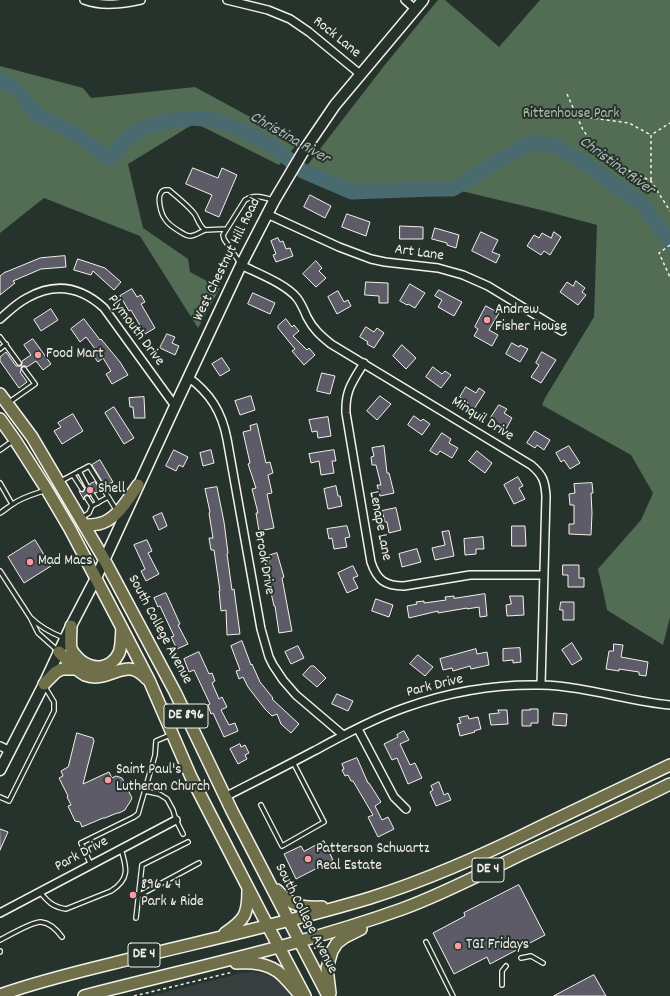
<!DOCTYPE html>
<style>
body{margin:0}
canvas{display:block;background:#26332d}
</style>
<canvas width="670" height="996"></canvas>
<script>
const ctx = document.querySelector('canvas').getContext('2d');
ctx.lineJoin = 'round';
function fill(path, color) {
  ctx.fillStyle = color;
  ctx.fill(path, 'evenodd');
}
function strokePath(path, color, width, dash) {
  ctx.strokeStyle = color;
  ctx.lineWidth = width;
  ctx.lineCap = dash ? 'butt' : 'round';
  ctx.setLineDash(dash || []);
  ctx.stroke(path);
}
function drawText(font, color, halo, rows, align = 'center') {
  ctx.font = font + ' Dekko,sans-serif';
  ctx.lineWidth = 4;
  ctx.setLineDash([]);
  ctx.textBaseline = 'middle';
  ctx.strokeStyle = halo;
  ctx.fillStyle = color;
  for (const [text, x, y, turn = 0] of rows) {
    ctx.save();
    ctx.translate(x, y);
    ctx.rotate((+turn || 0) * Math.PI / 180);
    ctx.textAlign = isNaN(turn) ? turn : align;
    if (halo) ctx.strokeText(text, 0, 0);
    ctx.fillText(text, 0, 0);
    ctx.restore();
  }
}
const built = new Path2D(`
 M252,972L268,974L280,981L287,989L291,996H150L242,973Z`);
const green = new Path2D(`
 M438,0H445L499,47L540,0H670V617L663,645L607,610L604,595L598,569L641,520L653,493L631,455L542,405L545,398L594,317L597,225L545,211L453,189H434L352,192L303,171L384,66Z
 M0,66L83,88L91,98L195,87L298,143L279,165L195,123L128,164L143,228L188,259L190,272L220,288L198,328L140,236L44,198L0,233Z`);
const river = new Path2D(`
 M0,80L16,89L37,115L72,132L109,158L126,140L140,129L167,121L192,118L216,120L247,133L274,147L303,171L352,192L434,189H453L511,153L531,143L554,145L586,164L643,205L670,242`);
const building = new Path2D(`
 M193,168L218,178L222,168L237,175L219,217L205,211L212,195L186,184Z
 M310,195L331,206L325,218L304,207Z
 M347,214L370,222L366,236L342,227Z
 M400,226L423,227V239H400Z
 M435,228L459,235L456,248L447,245V243L432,239Z
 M481,232L498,240L492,252L500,255L496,263L472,251Z
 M554,232L561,237L550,255L544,251L541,255L527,246L534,235L539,238L542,233L551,238Z
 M278,238L280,242L283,241L286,249L290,248L293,256L276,262L273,255L276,254L271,241Z
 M65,256L66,267L41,269L13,281L15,283L0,295V276L5,272H6L40,258Z
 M78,259L105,268L121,282L114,290L93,271L91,275L74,270Z
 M316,261L322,268L319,271L326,278L316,287L303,274Z
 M576,281L585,288L582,292L586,295L578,305L560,292L567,282L573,286Z
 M366,282L388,283V303H379V296L365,295Z
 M410,284L425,293L415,308L408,304L407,305L400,301Z
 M132,289L137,297L141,295L145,302L141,304L155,328L145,334L131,310L129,311L120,296Z
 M439,290L462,302L454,316L438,307L442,300L435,296Z
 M338,291L344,302L348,300L351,306L337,314L328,297Z
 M253,293L275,303L270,314L248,304Z
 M486,306L499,313L489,330L498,335L492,346L474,336L478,329L475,327Z
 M51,309L58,320L41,331L34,320Z
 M84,319L100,340L101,339L120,362L128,375L112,384L106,374L111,371L103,358L98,362L92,354L96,350L86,337L80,342L71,329Z
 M286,319L292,327L294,325L299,331L293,336L307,350L309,348L315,355L304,365L292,351L295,349L278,328V326Z
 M366,327L374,332L377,328L384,333L374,348L367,344L368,342L360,337Z
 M167,334L175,337L172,343L179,346L175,355L160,348Z
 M33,339L51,364L43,370L36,361L27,367L25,366H22L21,368V371L20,372L27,382L19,388L0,361V357L6,352L16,366H21L22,364V361L31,355L24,345Z
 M512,343L519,347L520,345L528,349L520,362L506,354Z
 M402,345L416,358L406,369L393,356Z
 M542,352L556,360L541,383L531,377L539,365L536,363Z
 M222,358L230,370L220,376L212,364Z
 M433,367L442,374L445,371L451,375L441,388L426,377Z
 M322,373L335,376L330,394L317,391Z
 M466,387L476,393L479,388L485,392L474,409L467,405L468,403L460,397Z
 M251,396L255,410L240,415L235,401Z
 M380,396L391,404L377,420L367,411Z
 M144,397L145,418H134L133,407H130L129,398Z
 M499,405L507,409L504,413L512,418L506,429L490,419Z
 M114,407L134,438L124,444L105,413Z
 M73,414L83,431L62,444L54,431L61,427L58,423Z
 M414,416L421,421L423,419L430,424L422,435L408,425Z
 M328,417L331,436L318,438L317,431L312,432L309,420Z
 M257,424L266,463L270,462L273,473L268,475L272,493L267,494L274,528L259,531L256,513H258L252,489L256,488L248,464L250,463L243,432L251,430L250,426Z
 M535,431L550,440L544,450L537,445L535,448L527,443Z
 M442,433L451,439L449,443L458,448L452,458L440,451L437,455L430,451Z
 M384,446L387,473H389L394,493L380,496L377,485H381L376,465H372L371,457L374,456L372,448Z
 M569,446L580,463L570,469L564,460L561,462L556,453Z
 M174,450L188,457L183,467L179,465L176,471L166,466Z
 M211,450L214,463L203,466L200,453Z
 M334,450L336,461H332L334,473L321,475L319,461L311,463L309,454Z
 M477,451L492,463L485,473L469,461Z
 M100,460L113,482L105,486L92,465Z
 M518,477L523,486L519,488L525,499L514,504L504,485Z
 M95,482L100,490L96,493L94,492H92L90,494V497L88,495H86L84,497V500L79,491L83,492L85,489H89L90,486V484Z
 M592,483L593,493H591L592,513L591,535L569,534V524H574V505H570L569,494L575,493L574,484Z
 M336,486L338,496H340L342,506L328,509L324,489Z
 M217,487L224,522L228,553L227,554L232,590L234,589L240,634L227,635L226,610L221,611L219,591H220L214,550H211L209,538H213L209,513L210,512L205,489Z
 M396,508L401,530L389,533L387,522H385L382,511Z
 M162,513L167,526L159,530L153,517Z
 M347,526L350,537L345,538L347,547L334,549L332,538L329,539L327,529Z
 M512,526H525L526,546H512Z
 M449,531L454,556L435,560L432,548L445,545L442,532Z
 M483,537L484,549H476V554L465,555L464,539Z
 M35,540L51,566L24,583L8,557Z
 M147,540L152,551L148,553L159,574L146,581L141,571L145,569L134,545Z
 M417,549L421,562L402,567L399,554Z
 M277,553L284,577L282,578L292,631L279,633L275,606H274L270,588L272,587L265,563L270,562L268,556Z
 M563,565H579V578H584V587H568V575H563Z
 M353,566L358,576L353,578L358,588L347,593L338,573Z
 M166,593L180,624L178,625L188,644L177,649L171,637L174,636L160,606L158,607L154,598Z
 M485,594L487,616L480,617L479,607L467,609V608L438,613V611L409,618L407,606L417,604L416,602L424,601V603L446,600L445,597L454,596V598Z
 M510,596H523L524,615L507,616L506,605L511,604Z
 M376,599L393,605L389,617L372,611Z
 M561,602H574V620H563V610H560Z
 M242,641L251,665L252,664L260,682L273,698L272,699L299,724L291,733L281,724L277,714L272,716L265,709L248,687L243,677L239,679L236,671L240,670L231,646Z
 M572,643L582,659L572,665L562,650Z
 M614,644L623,645L621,657L648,662L646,676L639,675V672L619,669V671L606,669L609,651H613Z
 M298,646L304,658L291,664L285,652Z
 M520,648L521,662L513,663V660L503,661V649Z
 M476,649L477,654L487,652L489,665L471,669L470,666L453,671L452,668L443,670L440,659Z
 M199,652L209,674L212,673L215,681L212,683L219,699L222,697L227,707L221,710L229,725L235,723L238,731L224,737L213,713L211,714L208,705L210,704L194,670L189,672L184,659Z
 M418,655L433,667L425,676L410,664Z
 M311,666H314L326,678L317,687L303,675Z
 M337,694L353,701L348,711L332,704Z
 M530,709H538V723H531V726H522V710H530Z
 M498,710H507L508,724L491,725L489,714L499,713Z
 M554,713L567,714L566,726L553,725Z
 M468,716L469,719L478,717L481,729L474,731L475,732L460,736L457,724L461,723L459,718Z
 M404,731L409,740L400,744L410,765L415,763L422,778L408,784L397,758L392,760L384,744L398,737L397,735Z
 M77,733L93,738L94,741L83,784L109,772L112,778L116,776L122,778L132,798L130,802L126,808L125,810L119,813H117L105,818H103L82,827L80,822L75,821L68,806L71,805L67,797L68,796L59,778L63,776L61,771L68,767Z
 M240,744L241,747L245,745L249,753L245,755L247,759L238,764L230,749Z
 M357,758L368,783H369L381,802L375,806L382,820L388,817L394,829L378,837L368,817L373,815L353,781H351L348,775L345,776L342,770L344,769L342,764Z
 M439,782L444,795L448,793L451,800L436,806L430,792L433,790L431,786Z
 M0,829L8,832L0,850Z
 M324,841L333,860L296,879L284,854L301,846L304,851Z
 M519,885L545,935L490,964L487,957L454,974L433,933L465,916L464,913Z
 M594,975L606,996H554Z`);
const path = new Path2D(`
 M567,94L583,130L604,159L651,181L670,211
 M577,116L629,123L651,135
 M651,180V135L670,123
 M670,245L659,253L670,277
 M314,948L322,949
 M134,996L233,972`);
const lane = new Path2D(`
 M205,230C200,232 195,236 190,236C186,236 182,233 179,231C174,228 168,224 165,219C161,214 157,198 161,193C162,191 164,190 166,190H169C177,197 186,204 193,212C198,217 198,225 205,230L226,229
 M240,263L224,239L223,235L245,200C255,194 262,197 273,200
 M0,337L19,363
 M0,349L6,344
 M8,403L35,384L24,369
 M0,450L14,440
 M79,471L87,486
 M73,475L82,489
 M61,481L89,466L117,511
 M0,483L12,504
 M93,495L98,503
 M87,498L92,506L108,497
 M0,513C5,510 8,507 13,504C22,497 35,494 46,490
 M81,518L89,513L92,506
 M0,571L30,617
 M58,651L38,633L30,617C40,627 51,633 64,638
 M145,791L159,794L167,799L173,810L176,820L183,834
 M0,797L9,801L54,711V702L45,687
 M261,805L282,846L324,822L293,762
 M91,865L81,843L134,817L138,814L155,755L156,741L170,735
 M40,892C48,902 53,907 66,909L111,891C130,879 127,868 121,849
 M138,896L199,863
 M136,918L142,865L188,842
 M0,940C8,936 33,921 41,922C50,923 57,930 62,937
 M426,942L453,996
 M0,951V952
 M521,958L531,956L543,963
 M502,985V971L506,966`);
const street = new Path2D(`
 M84,0C103,7 122,4 141,0
 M227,0L268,10L290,19L309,32L360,74
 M405,0L415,9
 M267,214L339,247L371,259L385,262L438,268L463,275L488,286L562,331
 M241,265C257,273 286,284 297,298C301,303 304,310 307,317C313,329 321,336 331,344L531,465C543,475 545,481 546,496L541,685
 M0,319C9,311 17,303 27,298C55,282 81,287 104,308L175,406
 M364,363C353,381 345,390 346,413L371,562C377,580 385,586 404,586L470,575H544
 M188,377C210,393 222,412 227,439L261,629L269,657L273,665L283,680L296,695L343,735
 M358,729L394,797L406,809
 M0,746L10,751
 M225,797C254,782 284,767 314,751C344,735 375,718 407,707C449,692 496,684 541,685C585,686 627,701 670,705
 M0,913L176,820`);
const secondary = new Path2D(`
 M0,770L44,684L71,626L96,578L175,406L241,265L274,201L303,152L335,105L423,0`);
const primary = new Path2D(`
 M0,394L32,437L104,559L175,692L232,811L328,996
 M0,419L15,440L47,490L70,529L122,628L149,680L191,777L261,913L305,996
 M85,525C89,525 93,525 98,524C116,521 128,499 138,485
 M71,626C71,631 70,643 71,648C72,652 77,657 80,660C94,671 111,669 119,653C122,645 121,636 122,628
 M59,652C67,660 75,670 85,675C104,683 121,663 137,671C141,673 144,676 147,679
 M44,684L56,672L62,669H75
 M277,890C292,906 301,908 322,907
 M225,933C245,920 248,914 248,890
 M236,963C252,962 269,963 282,975C288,981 294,988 299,994
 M330,993L327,968L332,951L337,943L345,937L361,929
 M0,995C36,982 73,973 110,964C197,942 284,924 370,898C430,879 488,853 544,825C586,805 628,785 670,765
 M84,996C191,968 299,946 402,909C443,894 481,874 520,855C570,832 620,809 670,784`);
const markers = [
 [487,320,4,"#ff9aa2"],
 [38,355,4,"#ff9aa2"],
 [90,490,4,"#ff9aa2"],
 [30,562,4,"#ff9aa2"],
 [108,780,4,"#ff9aa2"],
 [308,859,4,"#ff9aa2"],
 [133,895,4,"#ff9aa2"],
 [458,946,4,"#ff9aa2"]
];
const shields = [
 [186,716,44],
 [488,870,32],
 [144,955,32]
];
const shieldNames = [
 ["DE 896",186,716],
 ["DE 4",488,870],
 ["DE 4",144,955]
];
const streetNames = [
 ["Rock Lane",336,38,39],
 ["Art Lane",419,254,8],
 ["West Chestnut Hill Road",228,260,-64],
 ["Plymouth Drive",135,331,53],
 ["Minquil Drive",482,420,32],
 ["Lenape Lane",379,526,79],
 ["Brook Drive",263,563,80],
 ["South College Avenue",159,630,62],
 ["Park Drive",435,687,-14],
 ["Park Drive",82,855,-28],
 ["South College Avenue",305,919,63]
];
const parkNames = [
 ["Rittenhouse Park",571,115]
];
const poiNames = [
 ["Andrew",495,311],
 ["Fisher House",495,328],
 ["Food Mart",46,355],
 ["Shell",98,490],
 ["Mad Macs",38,562],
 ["Saint Paul's",116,771],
 ["Lutheran Church",116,788],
 ["Patterson Schwartz",316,850],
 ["Real Estate",316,867],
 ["896 & 4",141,886],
 ["Park & Ride",141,903],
 ["TGI Fridays",466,946]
];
const waterNames = [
 ["Christina River",289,139,30],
 ["Christina River",616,167,36]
];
fill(built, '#363f3e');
fill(green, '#526d54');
strokePath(river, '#496b70', 15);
fill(building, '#5d5b67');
strokePath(building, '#f4f1e8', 1);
strokePath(lane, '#f4f1e8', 6);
strokePath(street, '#f4f1e8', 10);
strokePath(secondary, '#f4f1e8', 13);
strokePath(primary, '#f4f1e8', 14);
strokePath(path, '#f4f1e8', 1.5, [3, 3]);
strokePath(lane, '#26332d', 3.5);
strokePath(street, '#26332d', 7);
strokePath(secondary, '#26332d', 10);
strokePath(primary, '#6f704a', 11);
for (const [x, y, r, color] of markers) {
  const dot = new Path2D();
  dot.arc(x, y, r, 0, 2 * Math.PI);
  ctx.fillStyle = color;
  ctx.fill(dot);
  strokePath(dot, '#26332d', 1.5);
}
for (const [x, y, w] of shields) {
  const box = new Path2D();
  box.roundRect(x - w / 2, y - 12, w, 24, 3);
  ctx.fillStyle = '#26332d';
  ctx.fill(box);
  strokePath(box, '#f4f1e8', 1);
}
drawText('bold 14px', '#f4f1e8', null, shieldNames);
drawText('15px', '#f4f1e8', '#26332d', streetNames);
drawText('15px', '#b3bcad', '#26332d', parkNames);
drawText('15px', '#f4f1e8', '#26332d', poiNames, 'left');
drawText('italic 16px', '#b0bbb8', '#26332d', waterNames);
</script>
